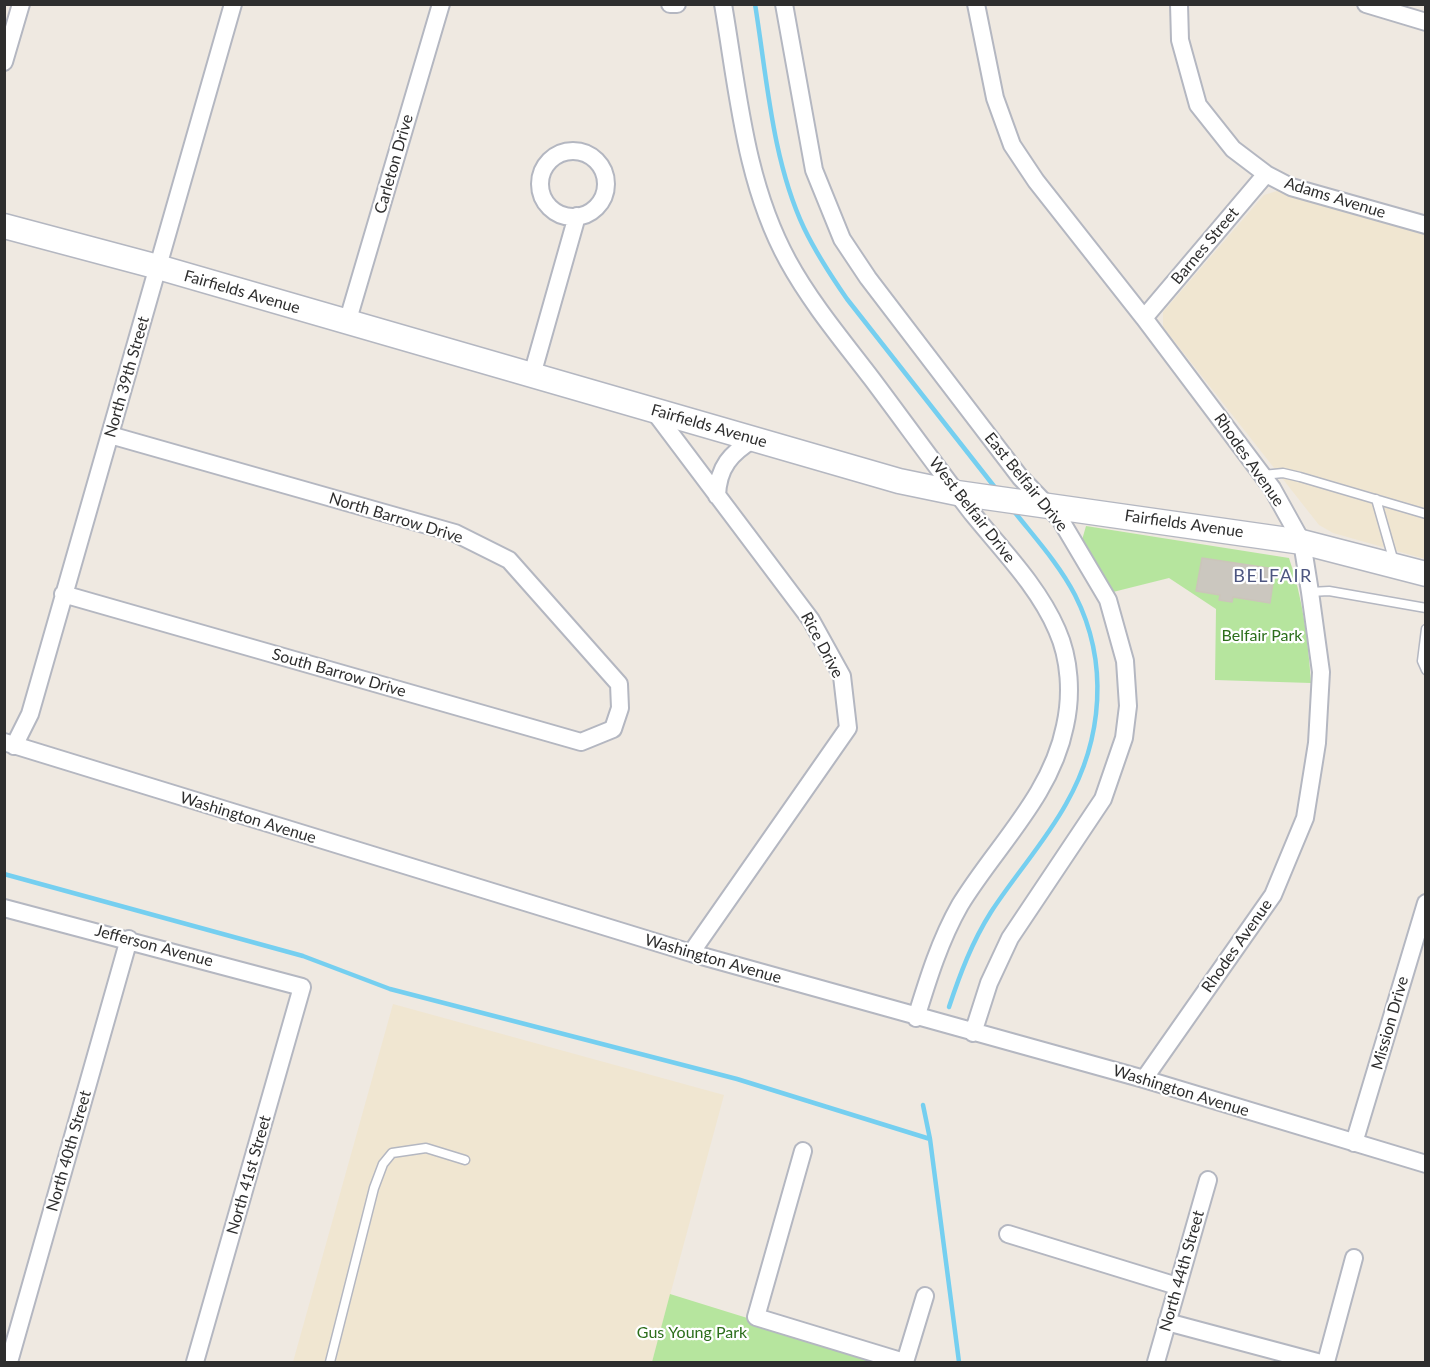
<!DOCTYPE html>
<style>
body{margin:0}
#map{position:relative;width:1430px;height:1367px;overflow:hidden;background:#efe9e1;font-family:Lato,sans-serif}
canvas{display:block}
.frame{position:absolute;inset:0;border:6px solid #2e2e2e;pointer-events:none}
</style>
<div id="map">
<canvas width="1430" height="1367"></canvas>
<div class="frame"></div>
</div>
<script>
const ctx = document.querySelector('canvas').getContext('2d');
ctx.lineJoin = 'round';
function fill(path, color) {
  ctx.fillStyle = color;
  ctx.fill(path, 'evenodd');
}
function strokePath(path, color, width, dash) {
  ctx.strokeStyle = color;
  ctx.lineWidth = width;
  ctx.lineCap = dash ? 'butt' : 'round';
  ctx.setLineDash(dash || []);
  ctx.stroke(path);
}
function drawText(font, color, halo, rows, align = 'center') {
  ctx.font = font + ' Lato,sans-serif';
  ctx.lineWidth = 4.5;
  ctx.setLineDash([]);
  ctx.textBaseline = 'middle';
  ctx.strokeStyle = halo;
  ctx.fillStyle = color;
  for (const [text, x, y, turn = 0] of rows) {
    ctx.save();
    ctx.translate(x, y);
    ctx.rotate((+turn || 0) * Math.PI / 180);
    ctx.textAlign = isNaN(turn) ? turn : align;
    if (halo) ctx.strokeText(text, 0, 0);
    ctx.fillText(text, 0, 0);
    ctx.restore();
  }
}
const education = new Path2D(`
 M1280,190L1425,233V559L1333,533L1319,525L1163,327V312L1264,195Z
 M393,1004L724,1095L652,1362H293Z`);
const green = new Path2D(`
 M1086,526L1289,558C1303,599 1308,640 1311,683L1215,680L1216,609L1169,578L1113,592L1082,540Z
 M670,1294L889,1362H652Z`);
const stream = new Path2D(`
 M755,4C767,78 772,160 804,228C816,253 831,276 847,299L997,490
 M4,874L303,956L390,989L737,1079L930,1139
 M949,1007C960,974 972,942 991,912C1015,875 1045,842 1066,804C1103,739 1109,662 1075,595C1059,564 1035,538 1013,510
 M923,1105L930,1139L959,1362`);
const building = new Path2D(`
 M1202,558L1275,569L1270,603L1233,597L1232,602L1219,600L1220,595L1196,591Z`);
const lane = new Path2D(`
 M1263,475L1283,473L1300,477L1426,514
 M1376,499L1394,562
 M1310,592L1329,591L1426,608
 M1426,629L1422,661L1426,670
 M330,1362L374,1188L383,1164L392,1153L426,1148L465,1160`);
const street = new Path2D(`
 M670,4H677
 M723,4C738,91 745,183 788,261C811,303 843,341 872,379C905,423 938,469 972,513C1002,550 1038,586 1057,630C1070,659 1072,695 1065,726C1051,796 996,846 960,905C940,940 928,979 916,1018
 M784,4L814,170L842,239L868,278L1020,477L1060,519L1108,600L1125,661L1128,706L1124,738L1103,799L1010,938L989,983L973,1033
 M976,4L995,98L1012,145L1036,181L1144,318L1272,488L1302,542L1310,592L1321,672L1317,743L1305,818L1273,895L1144,1079
 M1179,4L1180,40L1198,105L1233,149L1266,174L1291,187L1426,225
 M1366,4L1426,22
 M4,62L21,4
 M540 184a33 33 0 1 1 66 0a33 33 0 1 1-66 0Z
 M1144,318L1266,174
 M347,323L441,4
 M532,375L577,216
 M653,410L811,620L842,676L848,728L691,953
 M717,496C718,467 731,453 754,439
 M63,594L581,742L613,729L620,708L619,684L509,560L455,533L110,435
 M4,742L691,953L1144,1079L1426,1164
 M14,746L30,714L233,4
 M4,908L302,987L195,1362
 M1354,1143L1426,903
 M803,1151L756,1317L904,1362
 M1008,1234L1177,1286
 M1167,1322L1317,1362
 M9,1362L129,939
 M905,1362L925,1296
 M1156,1362L1208,1180
 M1326,1362L1354,1258`);
const secondary = new Path2D(`
 M4,226L158,267L899,481L957,493L1302,542L1426,574`);
const streetNames = [
 ["Carleton Drive",394,164,-74],
 ["Adams Avenue",1335,198,17],
 ["Barnes Street",1205,246,-50],
 ["Fairfields Avenue",242,292,16],
 ["North 39th Street",127,377,-74],
 ["Fairfields Avenue",709,426,16],
 ["Rhodes Avenue",1249,460,55],
 ["East Belfair Drive",1026,482,51],
 ["West Belfair Drive",972,510,52],
 ["North Barrow Drive",396,518,17],
 ["Fairfields Avenue",1184,524,8],
 ["Rice Drive",822,645,62],
 ["South Barrow Drive",339,673,16],
 ["Washington Avenue",248,818,17],
 ["Jefferson Avenue",154,946,15],
 ["Rhodes Avenue",1237,946,-55],
 ["Washington Avenue",713,959,16],
 ["Mission Drive",1390,1023,-74],
 ["Washington Avenue",1181,1091,17],
 ["North 40th Street",69,1151,-74],
 ["North 41st Street",249,1175,-74],
 ["North 44th Street",1182,1271,-74]
];
const parkNames = [
 ["Belfair Park",1262,636],
 ["Gus Young Park",692,1333]
];
const neighbourhoodNames = [
 ["BELFAIR",1273,576]
];
fill(education, '#f0e6d1');
fill(green, '#b6e59e');
strokePath(stream, '#75cff0', 4.5);
fill(building, '#cbc7bf');
strokePath(building, '#cbc5ba', 1.5);
strokePath(lane, '#b4b7c1', 11);
strokePath(street, '#b4b7c1', 20);
strokePath(secondary, '#b4b7c1', 27);
strokePath(lane, '#fff', 8);
strokePath(street, '#fff', 16);
strokePath(secondary, '#fff', 24);
drawText('16px', '#2e2e2e', '#fff', streetNames);
drawText('16px', '#2c6e1b', '#fff', parkNames);
ctx.letterSpacing = '1.5px';
drawText('18px', '#4d5680', '#fff', neighbourhoodNames);
ctx.letterSpacing = '0px';
</script>
